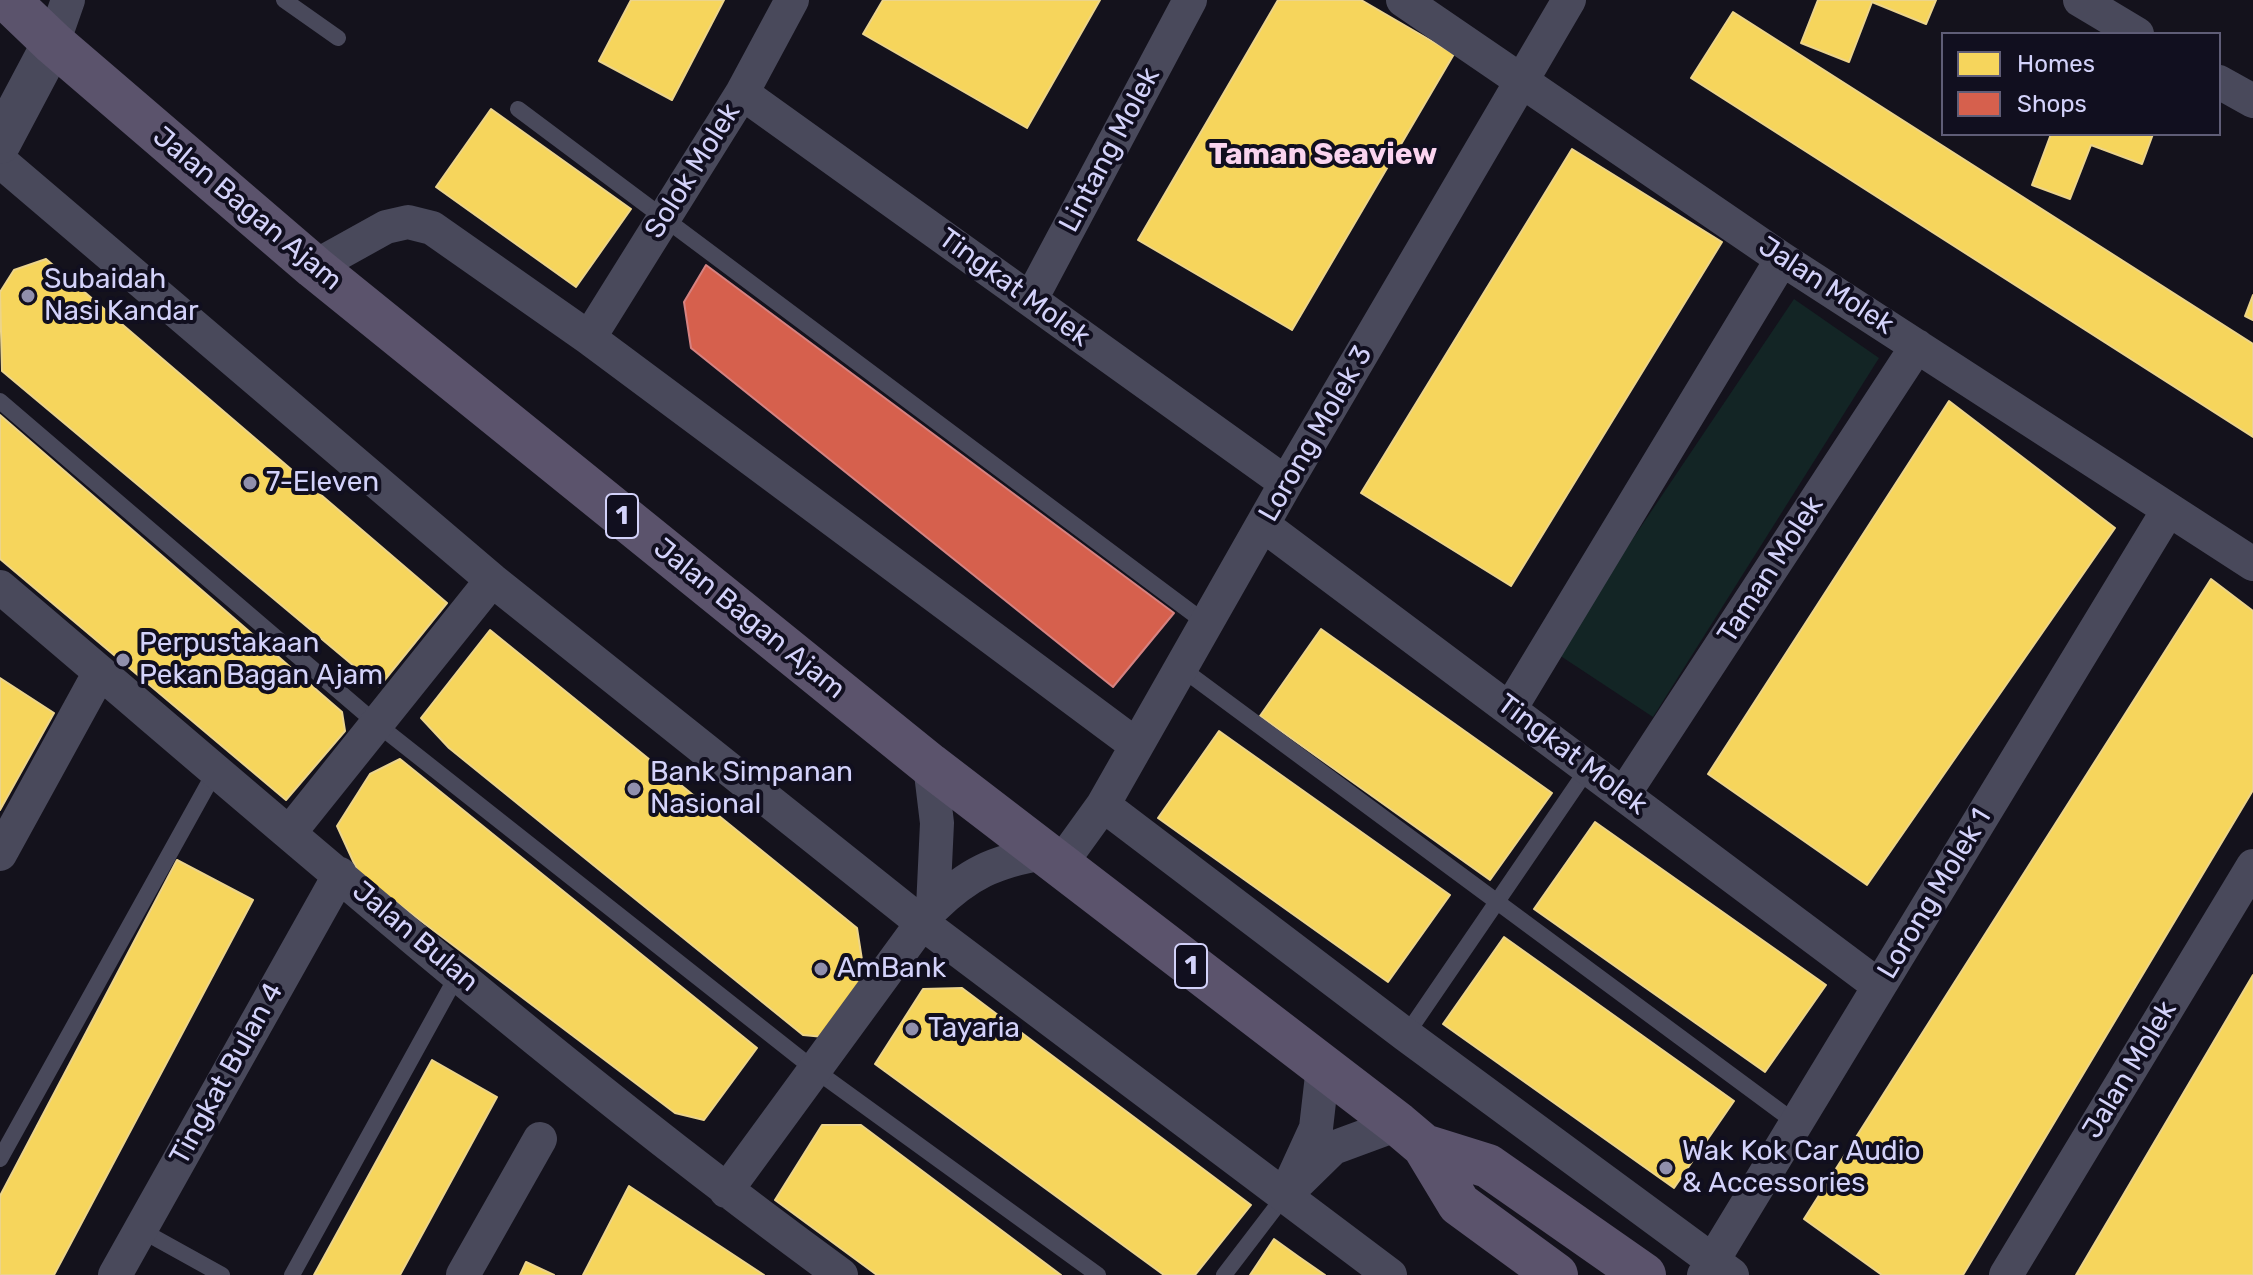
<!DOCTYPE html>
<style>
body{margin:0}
#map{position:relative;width:2253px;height:1275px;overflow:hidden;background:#14121c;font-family:Rubik,sans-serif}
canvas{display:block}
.legend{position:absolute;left:1941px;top:32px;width:280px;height:104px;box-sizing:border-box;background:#110f1f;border:2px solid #5f5d77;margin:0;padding:10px 14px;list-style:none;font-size:24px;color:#d3d2fa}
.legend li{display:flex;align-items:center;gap:16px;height:40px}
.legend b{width:40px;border:2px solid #5f5d77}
</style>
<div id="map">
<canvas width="2253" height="1275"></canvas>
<ul class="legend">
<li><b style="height:22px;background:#f6d55c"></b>Homes</li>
<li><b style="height:22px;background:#d6604d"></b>Shops</li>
</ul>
</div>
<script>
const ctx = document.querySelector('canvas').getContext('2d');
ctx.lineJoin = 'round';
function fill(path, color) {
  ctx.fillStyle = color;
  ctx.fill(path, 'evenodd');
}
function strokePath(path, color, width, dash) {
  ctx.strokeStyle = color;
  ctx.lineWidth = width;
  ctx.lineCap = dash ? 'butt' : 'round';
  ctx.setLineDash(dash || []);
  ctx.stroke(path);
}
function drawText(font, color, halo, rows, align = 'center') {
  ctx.font = font + ' Rubik,sans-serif';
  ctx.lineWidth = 8;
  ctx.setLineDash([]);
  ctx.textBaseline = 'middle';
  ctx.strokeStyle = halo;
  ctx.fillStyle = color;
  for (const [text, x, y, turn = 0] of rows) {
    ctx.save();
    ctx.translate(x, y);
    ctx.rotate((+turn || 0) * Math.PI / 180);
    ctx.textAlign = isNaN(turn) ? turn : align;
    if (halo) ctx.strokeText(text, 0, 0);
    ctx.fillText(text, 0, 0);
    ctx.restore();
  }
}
const green = new Path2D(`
 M1794,299L1879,358L1653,717L1556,653Z`);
const homes = new Path2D(`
 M631,0H724L672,100L599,61Z
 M883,0H1100L1027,128L863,34Z
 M1278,0H1361L1454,54L1292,330L1138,240Z
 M1818,0H1936L1926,24L1872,2L1849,62L1801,43Z
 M1733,12L2253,344V437L1691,78Z
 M491,109L631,209L576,287L436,187Z
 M2051,134H2153L2142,164L2091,145L2070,199L2032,185Z
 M1572,149L1722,242L1511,586L1361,493Z
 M46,259L447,603L379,687L2,371L0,292L14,270Z
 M2253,295V320L2245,316Z
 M1949,401L2115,528L1867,885L1708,774Z
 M0,415L342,712L345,731L286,800L0,559Z
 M2211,579L2253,611V790L1963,1275H1882L1804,1219Z
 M1321,629L1552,793L1490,880L1260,716Z
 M490,630L857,928L865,979L824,1037L803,1035L449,748L421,718Z
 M0,678L54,713L0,810Z
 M1219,731L1450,895L1388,982L1158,818Z
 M400,759L757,1048L704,1120L675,1113L359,874L337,826L370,774Z
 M1595,822L1826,985L1765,1072L1534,909Z
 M177,860L253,900L54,1275H0V1196Z
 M1504,937L1734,1101L1674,1188L1443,1024Z
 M2253,975V1275H2076Z
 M962,988L1251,1205L1195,1275H1164L875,1064L923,989Z
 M432,1060L497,1097L400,1275H314Z
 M822,1125H861L1061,1275H877L775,1200Z
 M629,1186L764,1275H583Z
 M1274,1239L1299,1257L1325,1275H1250Z
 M526,1262L554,1275H520Z`);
const shops = new Path2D(`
 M706,265L1174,613L1113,687L691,348L684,302Z`);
const service = new Path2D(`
 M284,0L338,38
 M518,109L1207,624
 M0,401L377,724L815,1070L1098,1275
 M1181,668L1796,1123
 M1406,1035L1589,767
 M0,1159L216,770
 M139,1229L222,1275
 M292,1275L458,974
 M1224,1275L1286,1194`);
const minor = new Path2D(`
 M1403,0L1782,259L2253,564
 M2080,0L2137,34
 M53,43L68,0
 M2219,82L2253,101
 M742,93L1286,483
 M0,161L492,580L922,923L1390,1275
 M314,267L386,227L408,222L432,228L589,338L1136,745
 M1031,299L1190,0
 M589,338L742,93L792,0
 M1263,525L1879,986
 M0,587C276,821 548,1062 841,1275
 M1510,709L1782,259
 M930,765L937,823L933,908
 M1624,794L1917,346
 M1103,805L1406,1035L1732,1275
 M290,832L492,580
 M0,854L100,672
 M1059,866L1103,805L1286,483L1569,0
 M1294,1176L1316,1128L1323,1067
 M726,1191L933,908C969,873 994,862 1043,853
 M1286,1194L1333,1148L1398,1124
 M115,1275L340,874
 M463,1275L540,1139
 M1704,1275L2167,512
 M2006,1275L2253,866`);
const tertiary = new Path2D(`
 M0,143L53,43`);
const primary = new Path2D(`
 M8,0L53,43L314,267L930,765L1398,1124L1424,1146L1459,1204L1556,1275
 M1424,1146L1488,1166L1644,1275`);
const markers = [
 [28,296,8,"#908fac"],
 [250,483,8,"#908fac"],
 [123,660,8,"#908fac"],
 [634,789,8,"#908fac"],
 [821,969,8,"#908fac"],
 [912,1029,8,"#908fac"],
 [1666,1168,8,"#908fac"]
];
const shields = [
 [622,516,32],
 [1191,966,32]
];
const shieldNames = [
 ["1",622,516],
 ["1",1191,966]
];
const streetNames = [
 ["Lintang Molek",1110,150,-62],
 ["Solok Molek",693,171,-58],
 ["Jalan Bagan Ajam",247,209,40],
 ["Jalan Molek",1826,286,33],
 ["Tingkat Molek",1014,288,36],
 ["Lorong Molek 3",1316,434,-60],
 ["Taman Molek",1771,570,-57],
 ["Jalan Bagan Ajam",749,619,39],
 ["Tingkat Molek",1572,755,37],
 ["Lorong Molek 1",1935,894,-59],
 ["Jalan Bulan",415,937,40],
 ["Jalan Molek",2130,1070,-59],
 ["Tingkat Bulan 4",227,1074,-61]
];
const poiNames = [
 ["Subaidah",44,280],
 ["Nasi Kandar",44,312],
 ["7-Eleven",266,483],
 ["Perpustakaan",139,644],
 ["Pekan Bagan Ajam",139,676],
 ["Bank Simpanan",650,773],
 ["Nasional",650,805],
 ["AmBank",837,969],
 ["Tayaria",928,1029],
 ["Wak Kok Car Audio",1682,1152],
 ["& Accessories",1682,1184]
];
const neighbourhoodNames = [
 ["Taman Seaview",1323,155]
];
fill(green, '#132525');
fill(homes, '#f6d55c');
strokePath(homes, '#ecd48b', 2);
fill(shops, '#d6604d');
strokePath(shops, '#d58281', 2);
strokePath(service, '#49495b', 16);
strokePath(minor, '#49495b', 34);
strokePath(tertiary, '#49495b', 42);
strokePath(primary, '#5b536c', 44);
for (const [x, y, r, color] of markers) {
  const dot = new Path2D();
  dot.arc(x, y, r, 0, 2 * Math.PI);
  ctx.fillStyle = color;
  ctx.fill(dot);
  strokePath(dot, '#110f1f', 3);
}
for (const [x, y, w] of shields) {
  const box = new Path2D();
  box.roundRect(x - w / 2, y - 22, w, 44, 6);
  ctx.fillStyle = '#110f1f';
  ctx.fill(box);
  strokePath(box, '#d3d2fa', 2);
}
drawText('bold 26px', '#d3d2fa', null, shieldNames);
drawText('28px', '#d3d2fa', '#110f1f', streetNames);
drawText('28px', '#d3d2fa', '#110f1f', poiNames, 'left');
drawText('bold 30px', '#fad4ef', '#110f1f', neighbourhoodNames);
</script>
